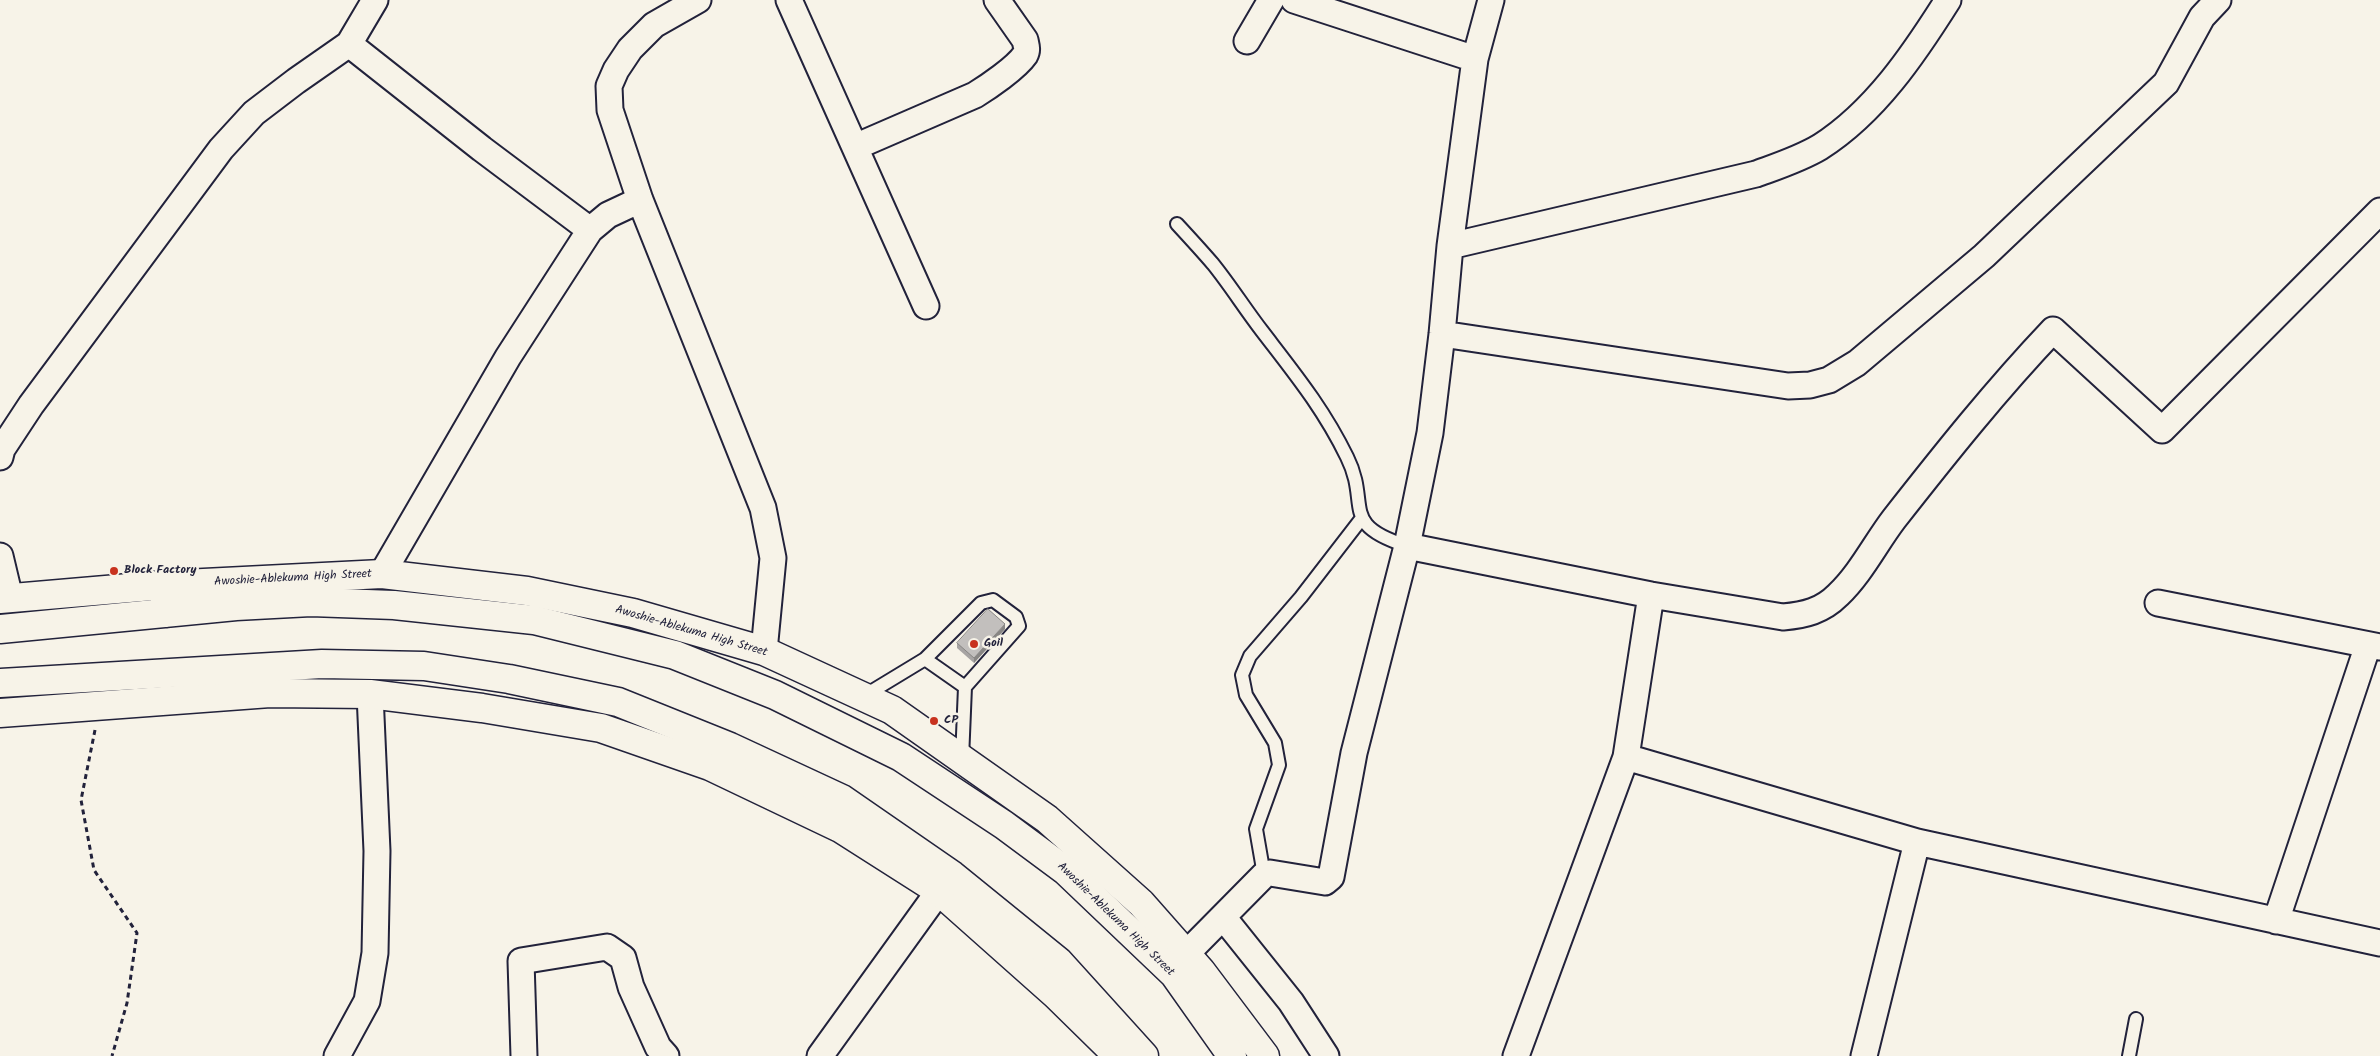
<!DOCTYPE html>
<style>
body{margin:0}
canvas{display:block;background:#f7f3e8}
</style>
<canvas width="2380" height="1056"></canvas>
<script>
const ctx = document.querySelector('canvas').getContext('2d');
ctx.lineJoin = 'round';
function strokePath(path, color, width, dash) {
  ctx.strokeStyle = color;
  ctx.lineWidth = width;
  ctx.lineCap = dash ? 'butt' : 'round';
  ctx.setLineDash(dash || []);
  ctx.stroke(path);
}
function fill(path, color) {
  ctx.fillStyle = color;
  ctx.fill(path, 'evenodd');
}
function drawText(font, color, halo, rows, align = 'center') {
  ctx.font = font + ' Kalam,sans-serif';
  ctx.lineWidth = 5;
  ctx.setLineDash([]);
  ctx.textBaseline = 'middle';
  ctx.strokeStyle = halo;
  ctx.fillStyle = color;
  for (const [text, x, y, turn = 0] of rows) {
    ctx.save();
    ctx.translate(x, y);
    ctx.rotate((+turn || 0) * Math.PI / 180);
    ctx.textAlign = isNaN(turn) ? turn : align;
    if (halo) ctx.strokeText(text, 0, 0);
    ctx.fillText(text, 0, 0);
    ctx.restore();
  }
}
const path = new Path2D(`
 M95,730L81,800L94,870L137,933L127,1003L112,1056`);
const service = new Path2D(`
 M1177,224C1189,237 1201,250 1213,264C1230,285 1245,309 1262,331C1295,374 1323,408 1347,457C1371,505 1338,524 1407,546
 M925,659L981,603L993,600L1016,617L1019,626L965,687
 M864,696L925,659L965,687L962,759
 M1264,875L1256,829L1279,765L1275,743L1246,695L1242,675L1250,656L1301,597L1362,518
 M2129,1056L2136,1019`);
const minor = new Path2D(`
 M698,0L654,25L630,49L616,70L609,86L610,110L640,200L763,508L773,558L764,651
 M789,0L926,306
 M1294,0L1475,59
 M1247,41L1271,0
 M349,44L375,0
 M855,147L975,95C988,87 1016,68 1025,55C1028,50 1026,45 1025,40L997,0
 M1450,246L1756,174C1778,166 1800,159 1820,147C1875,112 1914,54 1948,0
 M1442,334L1788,386L1810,385L1829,380L1857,363L1984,256L2166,83L2202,17L2218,0
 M0,457L2,449L31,405L221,149L254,113L296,81L349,44L482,149L590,230
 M1407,546L1651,595L1783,617C1805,615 1822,611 1838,595C1861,573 1875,544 1894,519C1945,454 1996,390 2053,330L2162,430L2380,211
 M0,556L10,598
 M382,574L508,357L590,230L608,215L640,200
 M2158,603L2380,647
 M1626,757L1917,842L2380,943
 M1223,917L1291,1002L1326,1056
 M2276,921L2368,645
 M1186,954L1264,875L1270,873L1325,882L1331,877L1354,753L1407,546L1430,433L1442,334L1450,246L1475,59L1491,0
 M337,1056L367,1001L375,953L377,851L370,694
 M524,1056L521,961L607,947L623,958L631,987L658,1047L666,1056
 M820,1056L939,891
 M1516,1056L1626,757L1651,595
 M1864,1056L1917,842`);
const tertiary = new Path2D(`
 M0,599L164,585L382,574L527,591L633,613L764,651L892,710L1047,819L1141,903L1201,971L1265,1056
 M0,713L270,693L370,694L482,708L601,728L710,766L840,828L939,891L1056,995L1108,1046L1116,1056`);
const primary = new Path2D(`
 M164,585L166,613
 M0,629L236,606L311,602L394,605L534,620L675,655L775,695L901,757L1004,825L1066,871L1174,974L1232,1056
 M0,683L322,664L424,666L509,679L618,702L730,747L842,799L952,875L1058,961L1144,1056`);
const wall = new Path2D(`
 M1005,629L974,663L957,648V643Z`);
const shadedWall = new Path2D(`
 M1005,624V629L974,663V658Z`);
const building = new Path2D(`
 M988,609L1005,624L974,658L957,643Z`);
const markers = [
 [114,571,5,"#c8321e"],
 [974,644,5,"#c8321e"],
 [934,721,5,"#c8321e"]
];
const poiNames = [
 ["Block Factory",124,571],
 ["Goil",984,644],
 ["CP",944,721]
];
const streetNames = [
 ["Awoshie-Ablekuma High Street",293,579,-3],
 ["Awoshie-Ablekuma High Street",691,632,16],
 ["Awoshie-Ablekuma High Street",1115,920,44]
];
strokePath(service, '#22223b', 16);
strokePath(minor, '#22223b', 29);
strokePath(tertiary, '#22223b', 31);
strokePath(primary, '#22223b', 31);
strokePath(path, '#22223b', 3, [5, 4]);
strokePath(service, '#f7f3e8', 12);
strokePath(minor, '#f7f3e8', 25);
strokePath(tertiary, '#f7f3e8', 28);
strokePath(primary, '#f7f3e8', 28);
fill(wall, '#a7a4a3');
fill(shadedWall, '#888684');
fill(building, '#c2bfbd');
strokePath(building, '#888684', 1);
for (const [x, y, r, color] of markers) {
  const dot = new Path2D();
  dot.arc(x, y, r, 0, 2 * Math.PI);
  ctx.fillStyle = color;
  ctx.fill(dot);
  strokePath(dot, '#f7f3e8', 2);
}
drawText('bold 12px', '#22223b', '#f7f3e8', poiNames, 'left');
drawText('12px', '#22223b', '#f7f3e8', streetNames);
</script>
